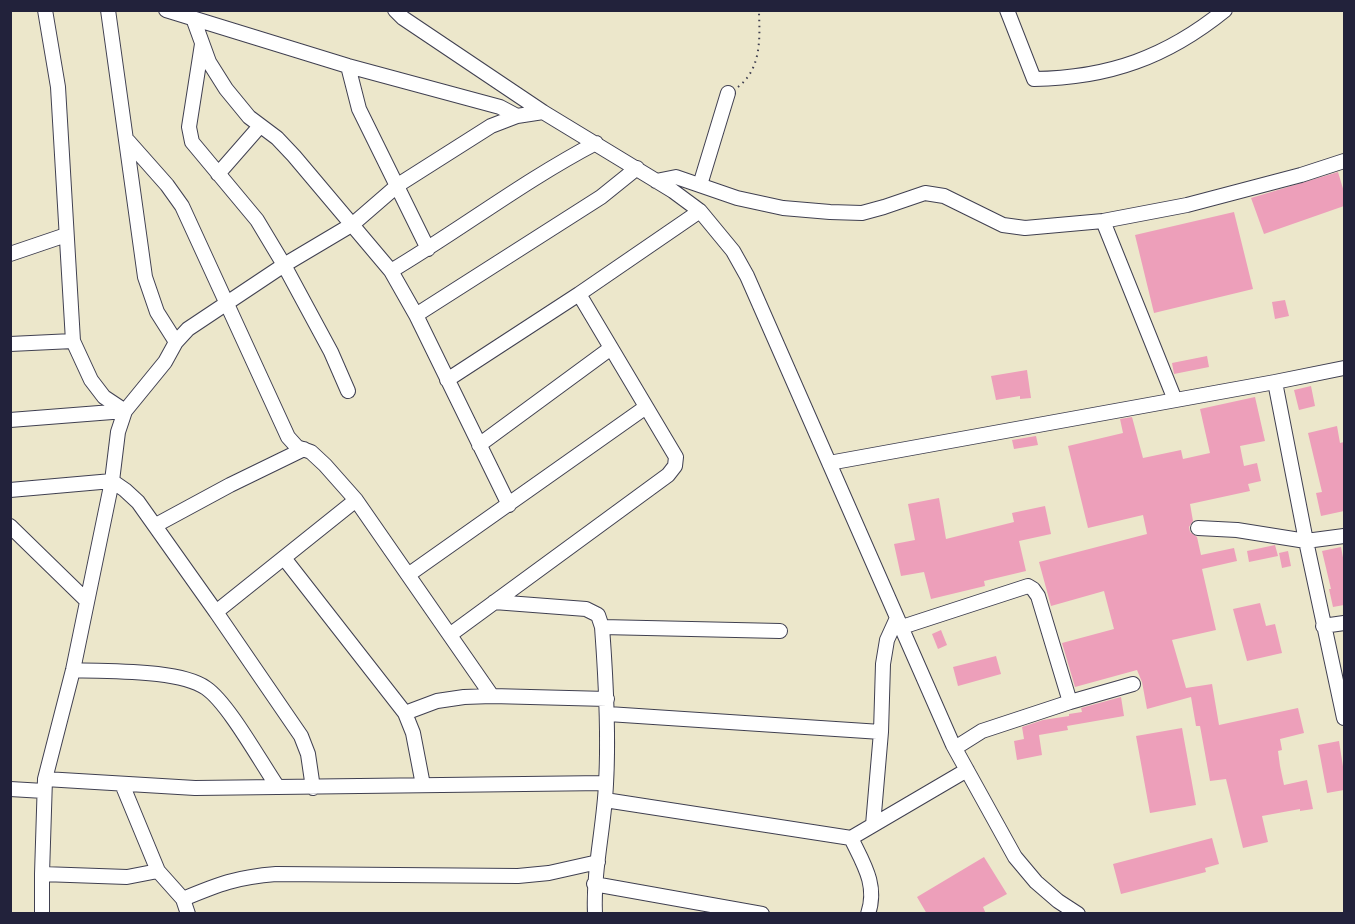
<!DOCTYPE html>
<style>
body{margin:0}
#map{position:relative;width:1355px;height:924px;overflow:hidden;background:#ece7cb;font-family:Cardo,serif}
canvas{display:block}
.frame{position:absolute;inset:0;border:12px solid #22223b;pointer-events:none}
</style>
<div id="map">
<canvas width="1355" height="924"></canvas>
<div class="frame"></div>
</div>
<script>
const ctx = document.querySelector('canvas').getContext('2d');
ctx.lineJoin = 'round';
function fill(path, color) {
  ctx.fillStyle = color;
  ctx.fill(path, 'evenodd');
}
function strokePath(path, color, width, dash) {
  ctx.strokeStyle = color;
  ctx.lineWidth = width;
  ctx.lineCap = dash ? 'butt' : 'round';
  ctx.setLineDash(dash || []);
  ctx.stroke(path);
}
const building = new Path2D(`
 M1338,172L1344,192V206L1264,234L1251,198Z
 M1234,212L1253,289L1154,313L1135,235Z
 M1285,300L1289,316L1275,319L1272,302Z
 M1207,356L1209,367L1174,374L1172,363Z
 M1027,370L1031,398L1020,399V396L996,400L991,376Z
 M1311,386L1315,406L1299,410L1294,390Z
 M1255,397L1265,441L1240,446L1244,466L1257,463L1261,481L1248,484L1250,491L1190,504L1193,521L1189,527L1190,532L1197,537L1201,555L1234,548L1237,561L1202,569L1216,630L1172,640L1186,688L1212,684L1219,725L1298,708L1304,733L1280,739L1282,750L1278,751L1280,766L1284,785L1307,780L1313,809L1300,811V809L1262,816L1268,842L1243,848L1226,779L1210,781L1200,726H1196L1191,697L1147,709L1142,682L1137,670L1075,687L1062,643L1114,629L1104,591L1051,606L1039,562L1147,534L1143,515L1088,528L1068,446L1123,433L1120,419L1132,417L1143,458L1181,450L1183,459L1210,453L1200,409Z
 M1337,426L1340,443L1344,442V511L1321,516L1316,493L1322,492L1308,433Z
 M1036,436L1038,445L1014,449L1012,440Z
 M939,498L946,539L1014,522L1012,513L1045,506L1051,534L1019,541L1026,571L984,581L985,586L931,599L924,572L901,576L894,544L915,540L908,504Z
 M1275,545L1278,556L1249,562L1247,551Z
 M1341,547L1344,563V605L1333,607L1329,589H1331L1322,551Z
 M1288,551L1291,566L1282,568L1279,553Z
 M1260,603L1266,626L1275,624L1282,653L1247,661L1233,609Z
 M941,630L947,645L938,649L932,634Z
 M996,656L1001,674L958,686L953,667Z
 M1121,697L1124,716L1067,726L1068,730L1039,735L1042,755L1017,760L1014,741L1024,739L1022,727L1043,720L1069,716V714L1082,712L1081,708Z
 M1182,728L1196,805L1150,813L1136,736Z
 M1339,741L1344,773V790L1327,793L1318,745Z
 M1212,838L1219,864L1205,868L1206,872L1121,894L1113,864Z
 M984,857L1007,894L983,907L986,914H927L917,897Z`);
const path = new Path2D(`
 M738,87C761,69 760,40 759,13`);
const minor = new Path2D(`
 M45,10L58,87L73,341L91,380L104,397L125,411
 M108,10L145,277L157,312L176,342
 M166,10L348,66L500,107L517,116
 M395,10L403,18L543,112L673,191L700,211L733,251L747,276L953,745L1015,857L1036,882L1058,901L1078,914
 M1007,10L1034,79C1109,78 1167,57 1225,10
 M193,18L209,62L226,89L249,117L277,138L294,156L391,271L416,315L509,505
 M202,44L189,127L192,142L257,220L284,265L331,352L348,391
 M348,66L359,109L428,249
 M128,141L167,185L182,206L288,437L297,447L311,452L325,465L356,500L492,696
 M218,174L260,126
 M656,181L676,177L737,198L783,208L830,212L862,213L884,207L925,193L944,196L1003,225L1025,228L1103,221L1187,205L1301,175L1344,161
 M700,185L728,93
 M1103,221L1175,400
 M10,254L66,235
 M391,271C460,230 525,180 596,143
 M416,315L601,197L637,168
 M10,344L73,341
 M447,380L579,294L700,211
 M1275,382L1306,541L1344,718
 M10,420L125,411
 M479,445L611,348
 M829,463L1275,382L1344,368
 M10,490L112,481L125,490L138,502L216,612L356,500
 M156,525L230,485L304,449
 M10,526L87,601
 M1198,528L1237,530L1306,541L1344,536
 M284,558L405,713L413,733L423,785
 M408,575L646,407
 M494,602L586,609L598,615L602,627C606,680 609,732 606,784C604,828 593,870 595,914
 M216,612L301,736L308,754L313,788
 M1323,626L1344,623
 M602,627L780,631
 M902,627L1028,586L1033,589L1038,596L1070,702
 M451,634L668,475L675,466L676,457L579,294
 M73,670C109,672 178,669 206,688C228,703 260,761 277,786
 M405,713L437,701L464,697L492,696L607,699
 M608,714L881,732
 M955,748L982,731L1070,702L1133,684
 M45,779L195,788L606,783
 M122,784L158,871L183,899L188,914
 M10,789L44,791
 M605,800L851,838C863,863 878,885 868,914
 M873,825L881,732L883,664L887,640L897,618
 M851,838L967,770
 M42,874L127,877L158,871
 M594,884L762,914
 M183,899C219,884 237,877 276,874L518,876L549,873L598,862
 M42,914V874L45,779L73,670L112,481L118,432L125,411L165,362L176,342L188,329L284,265L353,224L398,185L491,126L517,116L543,112`);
fill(building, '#ed9fba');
strokePath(minor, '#404051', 16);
strokePath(path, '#404051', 2, [1.5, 4.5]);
strokePath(minor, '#fff', 14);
</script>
